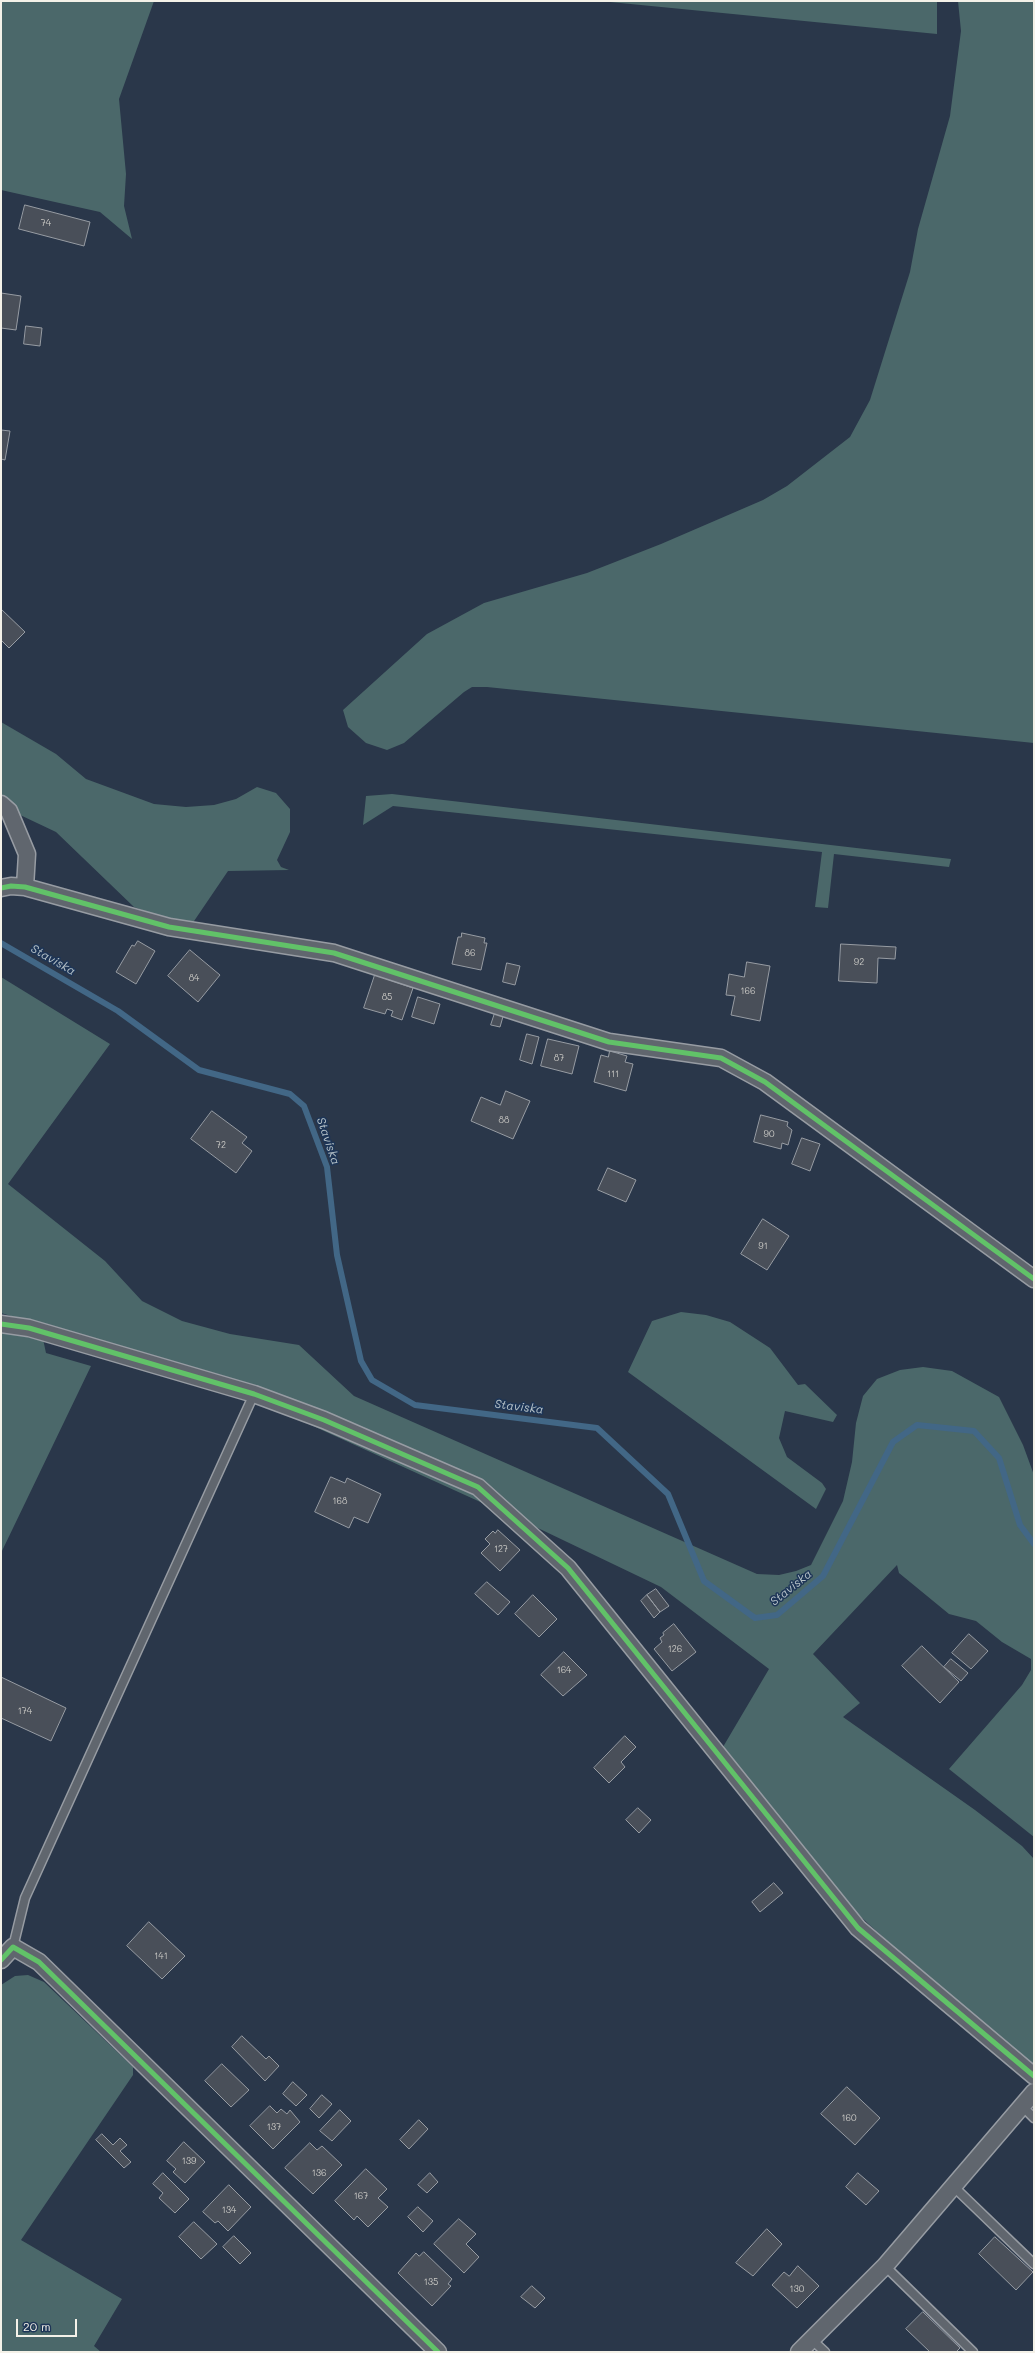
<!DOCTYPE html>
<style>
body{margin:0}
#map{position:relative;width:1035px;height:2353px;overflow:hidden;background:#2a374a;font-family:Mali,sans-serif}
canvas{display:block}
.frame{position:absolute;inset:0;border:2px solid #f4f1e8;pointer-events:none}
.scale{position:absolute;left:16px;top:2319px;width:61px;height:18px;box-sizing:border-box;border:2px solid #f4f1e8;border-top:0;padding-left:5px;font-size:12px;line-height:14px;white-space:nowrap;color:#f4f1e8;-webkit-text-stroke:3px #1d3557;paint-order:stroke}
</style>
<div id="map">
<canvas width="1035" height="2353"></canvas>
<div class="frame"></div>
<div class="scale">20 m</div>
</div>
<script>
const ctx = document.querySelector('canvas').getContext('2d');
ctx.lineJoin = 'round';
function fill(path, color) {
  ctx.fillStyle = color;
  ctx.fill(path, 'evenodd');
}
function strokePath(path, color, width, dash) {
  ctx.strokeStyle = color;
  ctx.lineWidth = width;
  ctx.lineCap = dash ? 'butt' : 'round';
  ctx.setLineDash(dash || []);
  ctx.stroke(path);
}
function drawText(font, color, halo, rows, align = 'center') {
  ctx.font = font + ' Mali,sans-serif';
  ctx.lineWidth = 3;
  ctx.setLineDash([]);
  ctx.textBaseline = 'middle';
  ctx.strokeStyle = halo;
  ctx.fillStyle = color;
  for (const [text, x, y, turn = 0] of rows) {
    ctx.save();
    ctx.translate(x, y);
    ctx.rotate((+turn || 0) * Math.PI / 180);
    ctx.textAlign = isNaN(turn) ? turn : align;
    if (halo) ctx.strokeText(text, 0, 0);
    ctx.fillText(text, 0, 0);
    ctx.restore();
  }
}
const green = new Path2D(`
 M1,1H154L119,99L126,174L124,206L132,239L100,212L1,190Z
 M600,1H937V34Z
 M958,1H1034V743L487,687H472L464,692L404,743L387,750L366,743L348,727L343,710L427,634L484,603L587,573L661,544L763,500L787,486L850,437L870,400L910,272L918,229L950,116L961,31Z
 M1,722L56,754L86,779L154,804L186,807L214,805L236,799L257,787L276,793L290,809V832L277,860L281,867L289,870L228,871L190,927L134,907L56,832L18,814L1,799Z
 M392,794L951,859L949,867L834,854L828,908L815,907L822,852L393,806L363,825L366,796Z
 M1,977L110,1044L8,1184L105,1261L142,1301L182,1321L230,1334L299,1345L354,1396L757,1574L779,1575L796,1571L811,1565L843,1501L852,1462L856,1423L863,1396L877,1379L900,1370L923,1367L952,1371L999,1397L1023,1445L1034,1475V1837L949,1769L1022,1685L1031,1670V1659L1002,1642L976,1621L949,1614L899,1573L897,1565L813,1654L860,1703L843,1717L975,1810L1022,1846L1034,1859V2065L1017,2059L850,1907L720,1752L769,1669L661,1587L542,1530L258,1401L61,1331L1,1313Z
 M681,1312L706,1315L730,1322L770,1348L798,1385L805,1384L837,1415L833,1422L785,1411L779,1438L787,1457L822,1483L826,1489L816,1509L628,1372L652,1321Z
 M2,1333L43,1339L46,1353L91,1366L1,1553Z
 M28,1975L44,1982L133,2067V2075L21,2240L122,2299L94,2346L101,2352H1V1985L15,1976Z`);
const stream = new Path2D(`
 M1,943L118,1011L199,1070L290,1094L304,1106L327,1167L337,1255L361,1361L372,1380L415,1405L597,1428L668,1494L704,1581L755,1618L777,1615L823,1576L893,1442L917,1425L974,1431L999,1458L1020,1525L1034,1544`);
const building = new Path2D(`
 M25,205L90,222L84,246L19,229Z
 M1,293L21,296L16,330L1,328Z
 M26,326L42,328L40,346L24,344Z
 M1,430L10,431L5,460L1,459Z
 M1,609L25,632L9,648L1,640Z
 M462,933L485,938L484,943H487L481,970L452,964L458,937H461Z
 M138,941L155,951L136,984L116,972L132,945L134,946Z
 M841,944L896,947L895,959L878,958L877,983L839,981Z
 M190,950L220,975L198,1002L168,976Z
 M747,962L770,966L760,1021L731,1015L735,996L726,995L729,974L744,977Z
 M507,963L520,966L515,985L503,982Z
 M375,975L413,988L402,1020L391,1016L393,1011L387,1009L385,1014L364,1008Z
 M418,997L440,1004L434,1024L412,1017Z
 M496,1010L504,1013L500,1027L491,1025Z
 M527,1034L539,1037L532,1064L520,1060Z
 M548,1039L579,1046L572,1074L541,1066Z
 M610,1051L627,1056L625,1062L633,1064L626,1091L594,1082L601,1055L608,1057Z
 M506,1091L530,1101L513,1139L471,1121L481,1097L500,1105Z
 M212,1111L247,1137L242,1143L252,1151L236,1173L191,1139Z
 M761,1115L788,1122L787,1126L792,1130L788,1145L782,1143L781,1149L754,1142Z
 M802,1138L820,1144L810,1171L792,1164Z
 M608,1168L636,1180L626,1202L598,1190Z
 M763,1219L789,1236L767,1270L741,1254Z
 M331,1477L345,1483L347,1478L381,1494L368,1523L354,1517L349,1528L315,1512Z
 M498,1530L520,1550L500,1571L481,1553L490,1544L485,1539L493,1531L495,1533Z
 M487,1582L510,1602L498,1615L475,1594Z
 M656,1589L669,1606L660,1612L647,1595Z
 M533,1595L557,1619L539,1637L515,1614Z
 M647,1595L660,1612L654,1618L641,1601Z
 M674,1624L696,1652L672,1671L654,1649L662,1642L660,1638L664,1635L663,1633Z
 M969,1634L988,1651L971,1669L952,1653Z
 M922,1646L959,1682L940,1703L902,1666Z
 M564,1652L587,1675L563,1696L541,1675Z
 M951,1659L968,1673L961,1681L944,1667Z
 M1,1677L66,1708L51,1741L1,1718Z
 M625,1736L636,1747L621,1762L625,1767L609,1783L594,1768Z
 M638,1808L651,1820L639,1833L626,1820Z
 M774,1883L783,1893L760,1912L752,1902Z
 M149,1922L185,1956L162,1979L127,1946Z
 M242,2036L266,2059L269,2056L279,2066L265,2081L232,2047Z
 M222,2064L249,2090L231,2107L205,2081Z
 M293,2082L307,2095L296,2106L283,2094Z
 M847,2087L880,2118L855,2145L821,2114Z
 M322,2095L332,2104L319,2118L310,2109Z
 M270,2106L277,2113L281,2109L287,2114L290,2110L300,2122L273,2149L250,2126Z
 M340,2110L351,2121L332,2141L320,2131Z
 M419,2120L428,2129L409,2149L400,2140Z
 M102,2134L113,2145L120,2138L127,2145L120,2151L131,2162L124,2168L96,2140Z
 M184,2142L205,2162L185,2183L173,2172L176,2169L167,2161Z
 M310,2143L317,2150L322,2146L342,2165L313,2194L285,2168Z
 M366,2169L387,2189L378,2198L388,2207L368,2227L357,2216L354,2220L335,2201Z
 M163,2173L189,2199L175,2213L159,2198L163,2193L153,2184Z
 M430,2173L438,2182L427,2193L418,2185Z
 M858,2173L879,2191L866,2205L846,2187Z
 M229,2185L251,2207L228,2231L218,2221L215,2223L203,2212Z
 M418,2207L433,2221L423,2232L408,2217Z
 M459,2219L476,2234L466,2244L479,2257L464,2273L434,2244Z
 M194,2222L217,2244L201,2259L179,2237Z
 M767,2229L782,2244L753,2276L736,2263Z
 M234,2236L251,2253L240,2264L223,2247Z
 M995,2237L1033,2272L1016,2290L979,2254Z
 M424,2252L452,2279L448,2284L451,2286L432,2306L398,2273L416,2253L419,2256Z
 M798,2266L819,2286L797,2308L772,2285L784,2272L789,2276Z
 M532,2286L545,2298L535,2308L521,2297Z
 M923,2312L960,2348L956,2352H930L906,2329Z`);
const service = new Path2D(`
 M13,1947L25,1898L254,1394
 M1022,2106L1034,2118
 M953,2186L1034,2264
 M885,2266L973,2352
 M811,2339L825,2352`);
const minor = new Path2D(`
 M1,804L9,811L27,854L25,887
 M1,888L11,886L25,887L169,927L334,953L609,1042L721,1058L765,1082L1034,1279
 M1,1324L29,1328L254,1394L324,1420L478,1487L568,1568L858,1928L1034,2076
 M1,1960L13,1947L39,1962L438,2352
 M799,2352L885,2266L1034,2092`);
const cycleway = new Path2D(`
 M1,888L11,886L25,887L169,927L334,953L609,1042L721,1058L765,1082L1034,1279
 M1,1324L29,1328L254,1394L324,1420L478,1487L568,1568L858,1928L1034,2076
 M1,1960L13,1947L39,1962L438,2352`);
const numberNames = [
 ["74",46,223],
 ["86",470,953],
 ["92",859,962],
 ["84",194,978],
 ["166",748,991],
 ["85",387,997],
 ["87",559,1058],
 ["111",613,1074],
 ["88",504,1120],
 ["90",769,1134],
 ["72",221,1145],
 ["91",763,1246],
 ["168",340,1501],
 ["127",501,1549],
 ["126",675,1649],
 ["164",564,1670],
 ["174",25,1711],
 ["141",161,1956],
 ["160",849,2118],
 ["137",274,2127],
 ["139",189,2161],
 ["136",319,2173],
 ["167",361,2196],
 ["134",229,2210],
 ["135",431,2282],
 ["130",797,2289]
];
const waterNames = [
 ["Staviska",53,960,30],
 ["Staviska",328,1141,71],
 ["Staviska",519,1407,7],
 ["Staviska",791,1588,-39]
];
fill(green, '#4b686a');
strokePath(stream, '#426786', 6);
fill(building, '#494f59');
strokePath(building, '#979ca3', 1);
strokePath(service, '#979ca3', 11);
strokePath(minor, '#979ca3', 19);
strokePath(service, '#60666e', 8);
strokePath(minor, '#60666e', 16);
strokePath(cycleway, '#61c268', 5);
drawText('9px', '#c9c8c4', null, numberNames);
drawText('italic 12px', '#b6c2c8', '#1d3557', waterNames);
</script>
